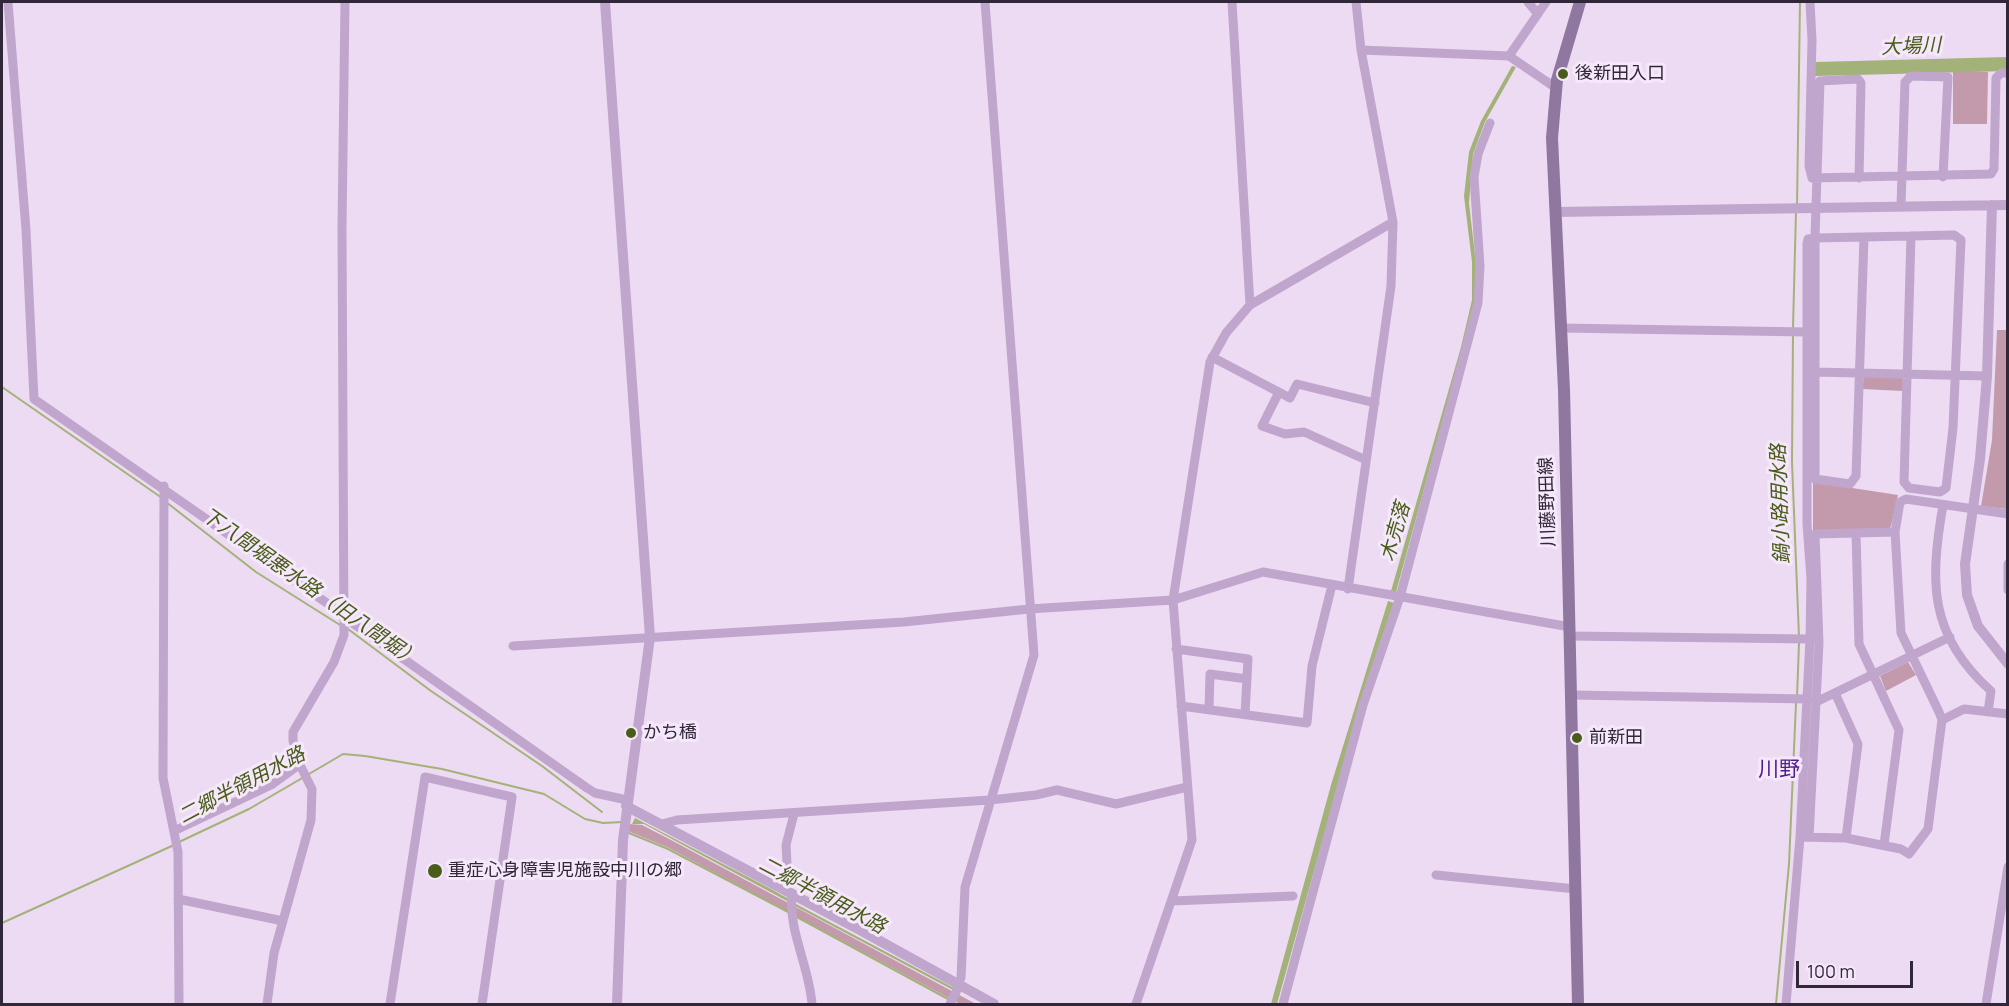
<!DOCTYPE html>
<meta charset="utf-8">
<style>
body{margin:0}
#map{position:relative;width:2009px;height:1006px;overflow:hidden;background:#eddbf3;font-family:Manrope,sans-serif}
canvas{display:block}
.frame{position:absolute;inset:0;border:3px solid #302738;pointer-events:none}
.scale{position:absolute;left:1796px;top:961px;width:117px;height:27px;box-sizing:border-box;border:3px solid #302738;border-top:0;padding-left:8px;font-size:18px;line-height:21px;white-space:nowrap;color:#302738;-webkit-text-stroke:4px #f6e8fb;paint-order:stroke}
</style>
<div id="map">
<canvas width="2009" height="1006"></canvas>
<div class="frame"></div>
<div class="scale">100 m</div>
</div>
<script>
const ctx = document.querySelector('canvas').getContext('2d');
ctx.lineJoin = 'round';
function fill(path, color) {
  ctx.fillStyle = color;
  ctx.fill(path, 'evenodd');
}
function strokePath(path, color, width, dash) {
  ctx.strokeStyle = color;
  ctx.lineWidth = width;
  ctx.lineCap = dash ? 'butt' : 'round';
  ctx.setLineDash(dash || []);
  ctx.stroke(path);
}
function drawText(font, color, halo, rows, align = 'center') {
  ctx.font = font + ' Manrope,"Noto Sans JP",sans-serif';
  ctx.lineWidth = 6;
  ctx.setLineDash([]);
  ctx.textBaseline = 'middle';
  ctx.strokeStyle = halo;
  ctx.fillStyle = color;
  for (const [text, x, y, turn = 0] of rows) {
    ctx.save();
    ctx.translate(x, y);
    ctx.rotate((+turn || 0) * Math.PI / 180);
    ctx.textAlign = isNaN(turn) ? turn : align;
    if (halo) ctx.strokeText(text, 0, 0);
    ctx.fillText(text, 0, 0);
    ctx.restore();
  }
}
const green = new Path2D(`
 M1953,71L1988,72L1987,124H1953Z
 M1997,330H2007V509L1981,506L1992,440Z
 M1879,376L1903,378V391L1862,389L1864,377Z
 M1813,482L1898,495L1891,526L1890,528L1813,531Z
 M1908,662L1916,675L1886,691L1880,676Z
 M629,824L642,825L673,841L976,1004H960L669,848L628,831Z`);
const water = new Path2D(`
 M1512,66L1516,67L1485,122L1473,154L1469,203L1476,264L1475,302L1396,592L1391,591L1461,347L1472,300V262L1464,196L1469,152L1481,121Z
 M1388,601L1394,603L1366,684L1277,1004H1271L1331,785Z
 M635,818L771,889L787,898V901L644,824H632Z
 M796,904L954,988L953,990L795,906Z`);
const stream = new Path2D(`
 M1797,206L1800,2
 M1793,328L1796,211
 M1793,334L1792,462L1799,637
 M2,387L162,498
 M166,502L256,572L340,625
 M348,629L431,691L542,766L602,812
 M1797,697L1799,643
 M309,774L343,754L365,756L442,769L544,794L585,819L603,823L623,822
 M629,833L668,849L790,913
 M179,842L249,809L304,777
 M795,916L948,999
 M2,923L174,845
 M1776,1004L1789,864L1796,703`);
const river = new Path2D(`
 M1816,69L2008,64`);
const minor = new Path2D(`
 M8,2L26,230L34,399L344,615
 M1232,2L1250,305
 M1528,2L1538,14
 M1810,2L1812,40L1809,166L1812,178L1991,174L1994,169L1996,78L2001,73H2008
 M1361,50L1509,56L1556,88
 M1509,56L1546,2
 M1901,206L1905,82L1911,76L1948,77L1943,177
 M1954,235L1961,240L1953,428L1946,488L1940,492L1909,488L1904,482L1911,236Z
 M1864,237L1856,476L1850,484L1815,479V238L1911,236
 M1561,328L1807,332
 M1212,357L1290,398L1297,384L1375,403
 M1815,372L1987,376
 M1279,392L1262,426L1285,434L1304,432L1366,460
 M164,486L163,778L178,852L179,1004
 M1943,505C1930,581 1928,635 1991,691L1988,712
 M1895,532L1900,502L1906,499L2008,514
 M1856,533L1859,644L1899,730L1884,845
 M2008,564V590
 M1348,589L1391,286L1393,222L1361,50L1356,2
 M344,617L587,788L595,793L627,800
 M1570,636L1810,639
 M1950,637C1905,659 1861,680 1816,702L1819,643L1815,534L1895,532L1901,633L1939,712L1942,720L1964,709L2008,714
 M513,646L904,622L1029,609L1173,600L1263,572L1570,627
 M1176,649L1248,659L1245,714
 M1835,693L1858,744L1846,838
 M1571,695L1808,699
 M1181,706L1307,723L1312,666L1332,585
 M1209,709L1210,674L1247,679
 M662,824L677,820L990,800L1036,795L1057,790L1116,804L1187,787
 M174,831L271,785L300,764
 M1800,837L1846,838L1901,849L1909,854L1928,829L1942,720
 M1809,837L1816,702
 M1436,875L1576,889
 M785,889L788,881L786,845L794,814
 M792,893C788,931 809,965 812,1004
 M178,899L283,921
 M1172,901L1293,896
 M958,983L961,978L965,887L1034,655L985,2
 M267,1004L274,953L311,820L312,789L301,767L293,741V732L334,662L344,635L342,228L345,2
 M390,1004L425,777L512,797L482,1004
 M950,1004L960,984
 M1136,1004L1192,840L1173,600L1210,362L1226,333L1250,305L1393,222
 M1283,1004L1363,705L1400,597L1478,303L1480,266L1474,177L1478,154L1490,123
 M1786,1004L1800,837L1810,639L1811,579L1807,524V243L1808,239L1815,238L1820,81L1858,79L1861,83L1859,178
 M1986,1004L2008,867`);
const tertiary = new Path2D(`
 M605,2L650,637L623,840L617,1004
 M1992,205L1987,376L1980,459L1965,564L1967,595L1978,626L2008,664
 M1556,212L2008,205
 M626,806L860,930L994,1004`);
const secondary = new Path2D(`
 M1578,1004L1564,390L1552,138L1557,80L1580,2`);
const markers = [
 [1563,74,6,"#495c1a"],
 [631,733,6,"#495c1a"],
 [1577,738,6,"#495c1a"],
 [435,871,8,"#495c1a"]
];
const poiNames = [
 ["後新田入口",1575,74],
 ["かち橋",643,733],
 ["前新田",1589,738],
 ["重症心身障害児施設中川の郷",448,871]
];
const streetNames = [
 ["川藤野田線",1548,502,-92]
];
const waterNames = [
 ["大場川",1911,47,-2],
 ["鍋小路用水路",1781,504,-92],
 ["木売落",1396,532,-74],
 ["下八間堀悪水路（旧八間堀）",310,588,35],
 ["二郷半領用水路",242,786,-28],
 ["二郷半領用水路",822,896,28]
];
const quarterNames = [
 ["川野",1779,770]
];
fill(green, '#c39aac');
fill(water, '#a3b278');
strokePath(stream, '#a3b278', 2);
strokePath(river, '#a3b278', 14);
strokePath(minor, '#c0a6cc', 9);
strokePath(tertiary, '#c0a6cc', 10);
strokePath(secondary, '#8f77a0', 12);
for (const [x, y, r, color] of markers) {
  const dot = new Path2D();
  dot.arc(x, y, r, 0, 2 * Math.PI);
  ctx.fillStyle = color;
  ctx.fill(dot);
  strokePath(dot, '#f6e8fb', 2);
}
drawText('18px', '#302738', '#f6e8fb', poiNames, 'left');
drawText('18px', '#302738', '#f6e8fb', streetNames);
drawText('italic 20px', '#495c1a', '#f6e8fb', waterNames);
drawText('21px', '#501c8c', '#f6e8fb', quarterNames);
</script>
